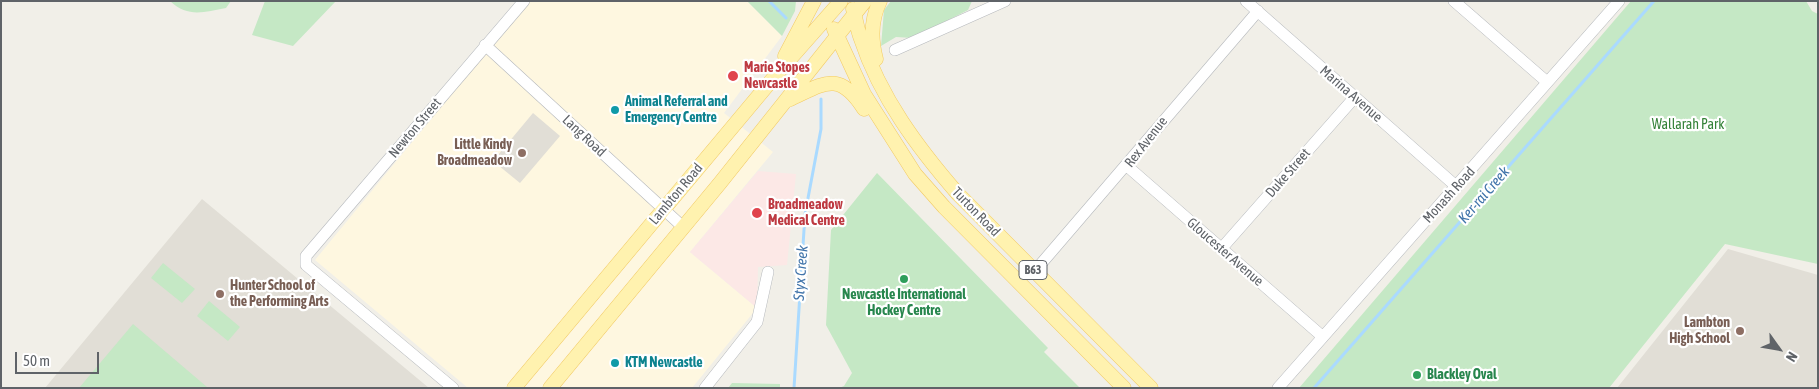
<!DOCTYPE html>
<style>
body{margin:0}
#map{position:relative;width:1819px;height:389px;overflow:hidden;background:#f1efe8;font-family:"Asap Condensed",sans-serif}
canvas{display:block}
.frame{position:absolute;inset:0;border:2px solid #5f6368;pointer-events:none}
.north{position:absolute;left:1754px;top:324px;width:50px;height:50px;-webkit-text-stroke:4px #fff;paint-order:stroke;rotate:122deg;font-size:14px;font-weight:700;line-height:20px;text-align:center;color:#5f6368}
.north::after{content:'';display:block;margin:auto;width:18px;height:22px;background:#5f6368;clip-path:polygon(50% 0,100% 100%,50% 72%,0 100%)}
.scale{position:absolute;left:15px;top:352px;width:84px;height:22px;box-sizing:border-box;border:2px solid #5f6368;border-top:0;padding-left:6px;font-size:15px;line-height:18px;white-space:nowrap;color:#5f6368;-webkit-text-stroke:4px #fff;paint-order:stroke}
</style>
<div id="map">
<canvas width="1819" height="389"></canvas>
<div class="frame"></div>
<div class="north">N</div>
<div class="scale">50 m</div>
</div>
<script>
const ctx = document.querySelector('canvas').getContext('2d');
ctx.lineJoin = 'round';
function fill(path, color) {
  ctx.fillStyle = color;
  ctx.fill(path, 'evenodd');
}
function strokePath(path, color, width, dash) {
  ctx.strokeStyle = color;
  ctx.lineWidth = width;
  ctx.lineCap = dash ? 'butt' : 'round';
  ctx.setLineDash(dash || []);
  ctx.stroke(path);
}
function drawText(font, color, halo, rows, align = 'center') {
  ctx.font = font + ' "Asap Condensed",sans-serif';
  ctx.lineWidth = 4.5;
  ctx.setLineDash([]);
  ctx.textBaseline = 'middle';
  ctx.strokeStyle = halo;
  ctx.fillStyle = color;
  for (const [text, x, y, turn = 0] of rows) {
    ctx.save();
    ctx.translate(x, y);
    ctx.rotate((+turn || 0) * Math.PI / 180);
    ctx.textAlign = isNaN(turn) ? turn : align;
    if (halo) ctx.strokeText(text, 0, 0);
    ctx.fillText(text, 0, 0);
    ctx.restore();
  }
}
const commercial = new Path2D(`
 M528,1H747L782,36L724,113L773,152L690,252L757,308L692,388H468L315,260Z`);
const education = new Path2D(`
 M533,113L560,136L520,183L493,161Z
 M202,199L429,388H45Z
 M1728,249L1818,275V388H1617Z`);
const medical = new Path2D(`
 M758,171L796,174L787,265L758,267L757,308L690,252Z`);
const green = new Path2D(`
 M170,1H231L226,8C204,12 188,18 170,1Z
 M265,1H336L293,46L252,35Z
 M747,1H796L795,11L782,36Z
 M891,1H972L968,10L913,38L896,37L881,46L884,10Z
 M1631,1H1806L1812,11L1818,14V264L1725,244L1609,388H1299Z
 M877,173L1048,348L1044,352L1080,388H839L844,386L852,373L826,325L831,230Z
 M163,263L195,289L182,303L151,278Z
 M209,301L240,327L228,341L197,316Z
 M133,324L207,387V388H79Z
 M732,383L780,384V388H728Z`);
const stream = new Path2D(`
 M769,1L786,18
 M794,388L805,214L821,129V99
 M1314,388L1654,1`);
const minor = new Path2D(`
 M1246,1L1457,187
 M1454,1L1547,82
 M485,45L683,227
 M895,50L1005,1
 M1127,166L1323,337
 M1221,249L1355,97
 M1034,272L1258,11
 M453,388L306,265V256L524,1
 M705,388L757,322L768,272
 M1278,388L1619,1`);
const major = new Path2D(`
 M853,9C856,19 857,29 861,39C880,97 918,148 958,194L1151,388
 M834,29L864,94L915,174L944,207L1124,388
 M785,56L814,1
 M876,59C871,40 871,19 880,1
 M788,100C822,85 838,68 864,109
 M514,388L781,69L841,1
 M550,388L720,183L865,1`);
const markers = [
 [733,76,6,"#e0444e"],
 [615,110,5,"#0f9aa8"],
 [522,153,5,"#8d6e63"],
 [757,213,6,"#e0444e"],
 [904,279,5,"#2e9e5b"],
 [220,294,5,"#8d6e63"],
 [1740,331,5,"#8d6e63"],
 [615,363,5,"#0f9aa8"],
 [1417,375,5,"#2e9e5b"]
];
const shields = [
 [1033,270,28]
];
const shieldNames = [
 ["B63",1033,270]
];
const healthNames = [
 ["Marie Stopes",744,68],
 ["Newcastle",744,84],
 ["Broadmeadow",768,205],
 ["Medical Centre",768,221]
];
const streetNames = [
 ["Marina Avenue",1351,94,41],
 ["Newton Street",415,128,-50],
 ["Lang Road",584,136,43],
 ["Rex Avenue",1146,142,-52],
 ["Duke Street",1288,173,-49],
 ["Lambton Road",676,194,-50],
 ["Monash Road",1449,195,-48],
 ["Turton Road",976,212,46],
 ["Gloucester Avenue",1225,252,41]
];
const cultureNames = [
 ["Animal Referral and",625,102],
 ["Emergency Centre",625,118],
 ["KTM Newcastle",625,363]
];
const parkNames = [
 ["Wallarah Park",1688,125]
];
const educationNames = [
 ["Little Kindy",512,145],
 ["Broadmeadow",512,161],
 ["Hunter School of",230,286,"left"],
 ["the Performing Arts",230,302,"left"],
 ["Lambton",1730,323],
 ["High School",1730,339]
];
const leisureNames = [
 ["Newcastle International",904,295],
 ["Hockey Centre",904,311],
 ["Blackley Oval",1427,375,"left"]
];
const waterNames = [
 ["Ker-rai Creek",1484,195,-49],
 ["Styx Creek",801,273,-86]
];
fill(commercial, '#fef7e0');
fill(education, '#e1ded6');
fill(medical, '#fce8e6');
fill(green, '#c5e8c5');
strokePath(stream, '#aadaff', 3);
strokePath(minor, '#b5b8bc', 12);
strokePath(major, '#f2c960', 15);
strokePath(minor, '#fff', 11);
strokePath(major, '#fff2af', 14);
for (const [x, y, r, color] of markers) {
  const dot = new Path2D();
  dot.arc(x, y, r, 0, 2 * Math.PI);
  ctx.fillStyle = color;
  ctx.fill(dot);
  strokePath(dot, '#fff', 2);
}
for (const [x, y, w] of shields) {
  const box = new Path2D();
  box.roundRect(x - w / 2, y - 9.5, w, 19, 4);
  ctx.fillStyle = '#fff';
  ctx.fill(box);
  strokePath(box, '#5f6368', 1);
}
drawText('bold 12px', '#5f6368', null, shieldNames);
drawText('bold 14px', '#be3a42', '#fff', healthNames, 'left');
drawText('14px', '#5f6368', '#fff', streetNames);
drawText('bold 14px', '#0d838f', '#fff', cultureNames, 'left');
drawText('14px', '#348238', '#fff', parkNames);
drawText('bold 14px', '#785e54', '#fff', educationNames, 'right');
drawText('bold 14px', '#27864d', '#fff', leisureNames);
drawText('italic 15px', '#4174aa', '#fff', waterNames);
</script>
